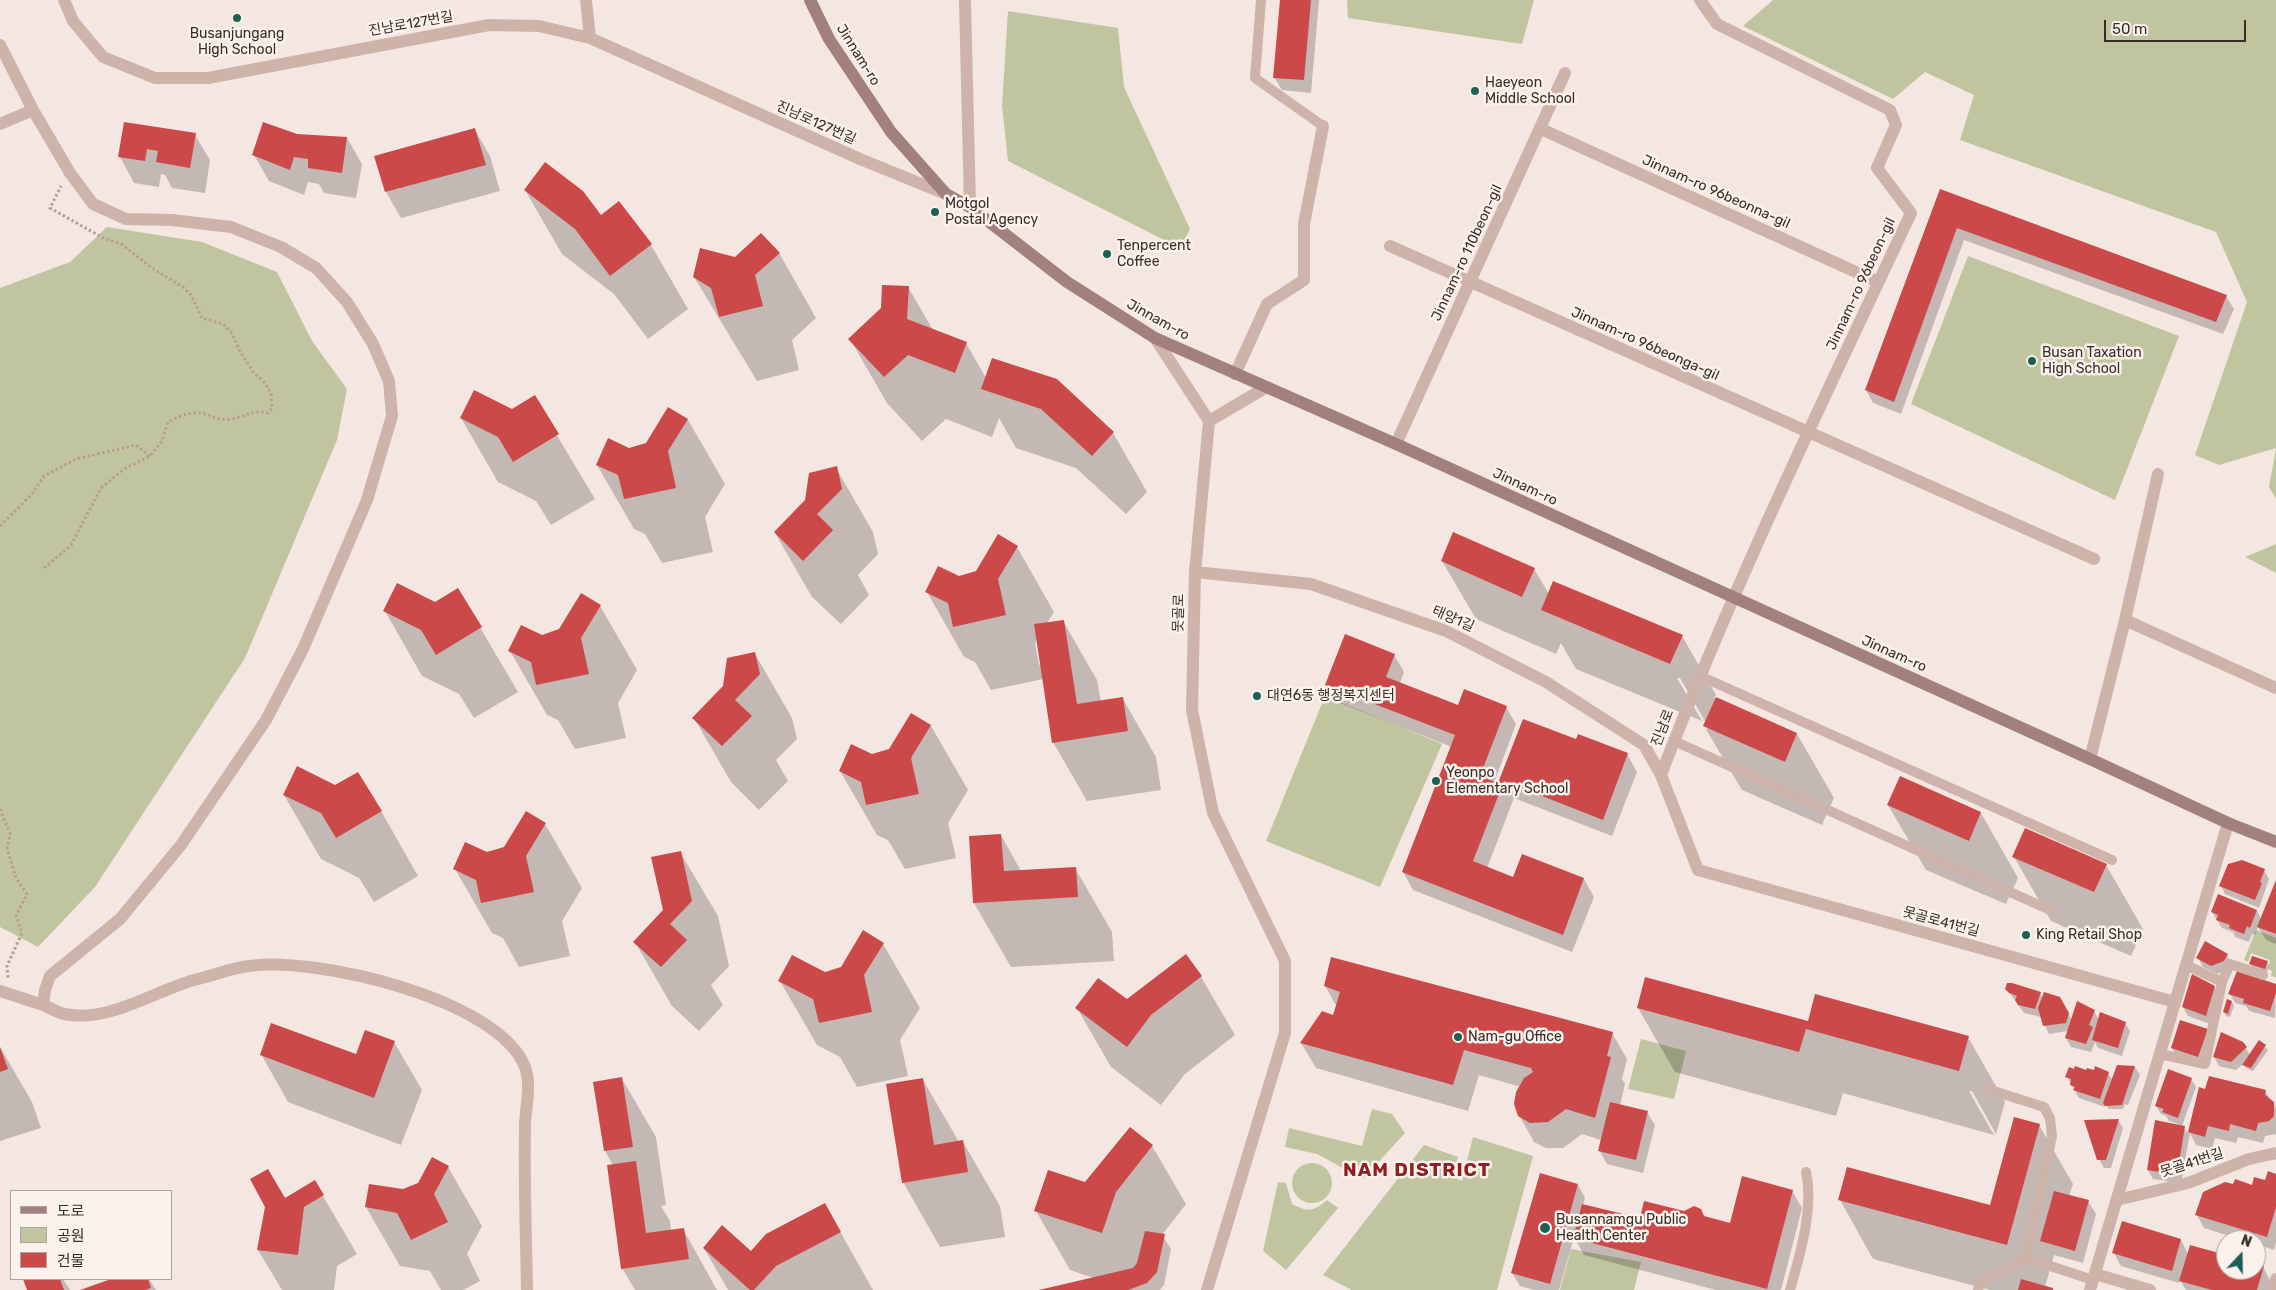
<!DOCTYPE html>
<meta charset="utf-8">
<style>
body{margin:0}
#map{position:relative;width:2276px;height:1290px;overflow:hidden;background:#f4e6e0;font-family:Rubik,"Noto Sans KR",sans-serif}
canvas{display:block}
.legend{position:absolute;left:10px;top:1190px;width:162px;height:90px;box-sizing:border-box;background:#fbf2ed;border:1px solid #aea39f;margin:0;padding:6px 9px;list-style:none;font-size:15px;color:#3b2c2a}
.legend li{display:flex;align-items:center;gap:10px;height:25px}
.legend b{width:25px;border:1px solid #aea39f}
.north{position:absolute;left:2216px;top:1230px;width:50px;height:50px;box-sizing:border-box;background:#fbf2ed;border:1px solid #aea39f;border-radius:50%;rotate:21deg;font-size:14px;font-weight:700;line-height:20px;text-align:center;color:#3b2c2a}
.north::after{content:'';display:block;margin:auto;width:18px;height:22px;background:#1d5f54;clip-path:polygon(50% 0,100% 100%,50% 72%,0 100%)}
.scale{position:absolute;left:2104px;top:20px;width:142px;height:22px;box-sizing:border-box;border:2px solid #3b2c2a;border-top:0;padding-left:6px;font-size:15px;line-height:18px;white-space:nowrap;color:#3b2c2a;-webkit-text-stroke:4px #fbf2ed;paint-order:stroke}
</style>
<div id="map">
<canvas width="2276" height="1290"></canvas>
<ul class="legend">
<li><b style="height:6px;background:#a2817c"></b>도로</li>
<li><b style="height:14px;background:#c1c59f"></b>공원</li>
<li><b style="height:14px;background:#cb4948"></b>건물</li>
</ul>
<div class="north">N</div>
<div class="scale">50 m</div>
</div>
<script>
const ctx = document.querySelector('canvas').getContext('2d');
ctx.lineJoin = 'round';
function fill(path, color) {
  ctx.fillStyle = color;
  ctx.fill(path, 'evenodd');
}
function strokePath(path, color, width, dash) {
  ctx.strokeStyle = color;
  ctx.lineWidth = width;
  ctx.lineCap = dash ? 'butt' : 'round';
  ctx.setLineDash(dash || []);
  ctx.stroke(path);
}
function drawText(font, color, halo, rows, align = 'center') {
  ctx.font = font + ' Rubik,"Noto Sans KR",sans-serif';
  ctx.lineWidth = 5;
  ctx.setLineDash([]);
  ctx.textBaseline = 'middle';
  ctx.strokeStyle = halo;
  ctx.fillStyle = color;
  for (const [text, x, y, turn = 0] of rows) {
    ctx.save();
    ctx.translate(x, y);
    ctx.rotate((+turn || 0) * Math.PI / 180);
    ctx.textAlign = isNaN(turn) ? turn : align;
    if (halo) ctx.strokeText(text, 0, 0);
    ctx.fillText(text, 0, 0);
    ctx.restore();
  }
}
const green = new Path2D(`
 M1347,0H1534L1522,44L1348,18Z
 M1773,0H2276V499L2269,487L2276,448L2219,465L2195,455L2247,302L2216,232L1960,140L1974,95L1925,72L1893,99L1743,26Z
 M1008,11L1118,28L1124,87L1190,229L1180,248L1008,161L1002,106Z
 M107,227L202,242L277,272L312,341L347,389L337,440L245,658L95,887L38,947L0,927V288L70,262Z
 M1968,256L2179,336L2115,500L1911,404Z
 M2276,544V573L2245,557Z
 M1325,696L1442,744L1380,887L1266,841Z
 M2256,930L2276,938V977L2271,976L2272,971L2268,969L2270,960L2251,953L2248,962L2244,960Z
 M1641,1039L1686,1051L1674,1099L1628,1089Z
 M1372,1109L1392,1114L1405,1133L1363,1179L1317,1154L1285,1147L1289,1128L1362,1146Z
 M1473,1137L1533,1156L1497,1290H1352L1323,1275L1424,1145L1458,1157L1453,1177L1462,1181Z
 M1292 1183a20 20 0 1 1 40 0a20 20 0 1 1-40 0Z
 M1278,1182L1286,1183L1292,1204C1308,1212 1313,1212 1327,1200L1338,1208L1286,1270L1263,1251Z
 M1571,1249L1641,1262L1634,1290H1560Z`);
const shadow = new Path2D(`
 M1281,0H1319L1311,93L1282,90L1274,77Z
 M475,130L490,156L500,191L401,218L386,192L376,157Z
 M195,135L210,160L205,193L172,188L165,175L161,174L159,187L134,183L120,157Z
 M297,136L347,138L362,164L356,198L324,193L319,184L308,182L304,195L269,181L254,155Z
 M525,190L601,217L651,245L688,309L648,339L614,294L562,254Z
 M1940,190L2226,296L2234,309L2223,334L1964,240L1901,414L1873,403L1866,390Z
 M779,253L816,318L792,340L799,370L757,381L694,277L735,259Z
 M908,287L933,330L966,343L986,378L1113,433L1147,492L1126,514L1076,468L1016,448L999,418L992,437L946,419L922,441L887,403L850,339Z
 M534,397L595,499L551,525L536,501L498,482L461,418L512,410Z
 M688,420L725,484L705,517L713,552L662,563L645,534L634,529L597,465L647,444Z
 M836,468L873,532L878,554L858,575L869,595L841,624L812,597L775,533Z
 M1017,547L1054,612L1047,623L1063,621L1097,680L1101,702L1123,699L1156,757L1161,790L1087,801L1053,742L1043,679L991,690L975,662L964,657L927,592L959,577L977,572ZM1037,640L1041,664L1039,665L1035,644Z
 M1442,561L1534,569L1549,594L1682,636L1716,695L1714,698L1797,734L1834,798L1822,825L1742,790L1704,726L1706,729L1709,728L1680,678H1677L1702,721L1576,669L1561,643L1556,654L1476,619Z
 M458,590L518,692L474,718L459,694L422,676L385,611L435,603Z
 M600,606L637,670L618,703L626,738L575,749L558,720L547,715L510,651L560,630Z
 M755,654L792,718L797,739L776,760L788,781L759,810L731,782L694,718Z
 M1394,655L1404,672L1400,683L1459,706L1506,707L1516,724L1494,783L1498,785L1523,720L1576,741L1627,754L1637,772L1612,836L1514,798L1487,868L1514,878L1523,856L1584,879L1594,897L1572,952L1413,890L1403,872L1452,747L1337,702L1326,685Z
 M931,726L968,790L948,823L956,858L905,869L888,840L877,835L840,771L890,750Z
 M1900,778L1981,813L2018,878L2006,904L1926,870L1888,805Z
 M335,787L381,811L418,876L374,902L359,878L321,859L284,795Z
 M545,824L582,888L562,921L570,956L519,967L503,938L492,933L455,869L487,854L504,848Z
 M1001,835L1021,871L1075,868L1112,932L1114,961L1011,967L974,903L970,837Z
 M680,852L718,916L729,966L711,985L723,1005L699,1031L672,1006L635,942L664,910Z
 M2014,857L2106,865L2143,929L2131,956L2051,921Z
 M2264,870L2269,879L2259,908L2225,894L2221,886Z
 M2276,883V944L2266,940L2258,927L2255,935L2252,934L2249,942L2235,937L2233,932L2222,928L2212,912L2257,911L2261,919Z
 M883,944L920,1008L900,1040L908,1076L857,1087L840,1057L817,1045L780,981L824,974L842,968Z
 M2227,955L2232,964L2229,969L2217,974L2203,967L2198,958Z
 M1185,956L1201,977L1235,1035L1185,1074L1161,1105L1111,1067L1077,1008L1127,1001Z
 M2267,962L2269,966L2267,972L2253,968L2251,964Z
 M2276,985L2275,1018L2249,1011L2246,1006L2235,1003L2230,994Z
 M1325,986L1612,1033L1627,1059L1622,1079L1625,1084L1620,1105L1647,1112L1655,1125L1643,1173L1607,1164L1599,1150L1601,1140L1582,1134L1563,1148H1546L1534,1142L1519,1115L1521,1087L1479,1075L1468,1111L1316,1068L1301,1043L1334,1017L1337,1007Z
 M2214,987L2219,995L2210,1024L2188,1016L2183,1007Z
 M2007,989L2040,993L2043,999L2062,1003L2072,1020L2094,1011L2099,1020L2125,1023L2130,1031L2122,1056L2098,1048L2095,1042L2091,1052L2071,1047L2066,1038L2068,1031L2049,1034L2041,1017L2024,1013Z
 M2227,1001L2232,1002L2234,1006L2230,1017L2226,1016L2224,1012Z
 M1638,1008L1968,1037L2005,1102L1996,1134L1972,1091H1969L1994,1135L1843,1093L1836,1116L1675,1072Z
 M2207,1030L2203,1065L2177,1057L2172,1048Z
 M394,1042L422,1090L401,1145L288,1102L261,1054L356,1056Z
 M2259,1042L2268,1050L2253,1071L2246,1068L2243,1064L2236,1070L2219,1066L2214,1057L2243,1043L2250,1055Z
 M0,1047L32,1102L41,1128L0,1141Z
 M2135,1067L2140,1075L2128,1105L2125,1104L2123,1109H2109L2105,1104V1107L2079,1098L2067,1077L2087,1072L2108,1073L2113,1081Z
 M622,1079L656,1137L666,1205L661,1206L670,1221L671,1231L683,1229L717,1290H635L622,1268L613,1165L605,1151Z
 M2191,1079L2196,1087L2182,1126L2188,1133L2199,1089L2265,1091L2276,1108V1134L2265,1136L2263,1143L2238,1137L2236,1143L2215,1138L2212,1149L2196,1145L2190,1133L2181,1183L2153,1179L2148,1170L2179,1124L2169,1121L2166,1116L2161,1114L2156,1106Z
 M923,1080L959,1142H963L1000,1206L1005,1237L940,1247L903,1182Z
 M2118,1120L2123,1128L2111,1168H2104L2099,1159Z
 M2039,1125L2073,1184L2069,1196L2088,1201L2096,1214L2083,1263L2054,1255L2045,1287L2053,1290H1990L1873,1259L1840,1200L1991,1207Z
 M1152,1146L1186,1204L1162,1235L1171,1249L1164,1285L1160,1290H1039L1094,1278L1070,1270L1036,1211Z
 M448,1167L482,1226L467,1254L480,1281L463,1290H441L430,1271L400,1266L366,1207L419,1184Z
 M2276,1175V1243L2274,1250L2256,1244V1240H2242L2204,1228L2197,1215L2234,1186H2253L2266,1182Z
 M314,1181L357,1254L337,1266L334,1290H282L258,1250L285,1199Z
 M1578,1185L1585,1198L1583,1205L1641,1220L1701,1210L1705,1218L1731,1225L1792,1191L1802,1208L1781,1290H1716L1584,1255L1574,1237L1559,1290H1535L1520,1286L1512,1273Z
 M825,1205L873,1290H728L704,1248L752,1253Z
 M2181,1240L2188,1254L2226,1256V1270H2256V1265L2263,1267L2270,1280L2267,1290H2186L2180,1280L2179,1283L2121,1266L2114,1253Z
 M24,1279H63L70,1290H28Z
 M115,1279H149L156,1290H83Z`);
const building = new Path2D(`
 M1280,0H1311L1304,80L1273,78Z
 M124,122L196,133L190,168L156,162L158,151L147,149L145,161L118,157Z
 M263,122L297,134L347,137L342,173L308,168V159L294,157L290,170L252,155Z
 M475,128L486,165L385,192L374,156Z
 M545,162L583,191L601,215L619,201L652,244L610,276L575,229L524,190Z
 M1940,189L2227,295L2216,322L1957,228L1894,402L1865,390Z
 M761,233L780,253L755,275L763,306L719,317L711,288L693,277L700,248L735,257Z
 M882,285L909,286L907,319L967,342L955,373L908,355L884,377L848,339L881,308Z
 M992,358L1057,379L1114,432L1092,456L1041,409L981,389Z
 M474,390L512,409L535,395L559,434L513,462L498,437L460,418Z
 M668,407L688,419L668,451L676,488L624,499L618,475L596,465L608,438L629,448L646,443Z
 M837,466L842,489L817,514L833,530L803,561L774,532L805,500L809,473Z
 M1453,532L1535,568L1522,597L1441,561Z
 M998,534L1018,546L998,579L1006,615L953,627L948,603L925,592L938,566L959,576L976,571Z
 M1553,581L1683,635L1670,664L1541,610Z
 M397,583L435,602L458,588L482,627L436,655L421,630L383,611Z
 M581,593L601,605L581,638L589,674L536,685L531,662L508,651L521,625L542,635L559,629Z
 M1064,620L1077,704L1123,697L1128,731L1052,743L1034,624Z
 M1345,634L1395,654L1386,677L1458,705L1464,689L1507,706L1480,776L1498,783L1523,719L1576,739L1578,734L1628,753L1603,820L1504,781L1473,861L1513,877L1522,854L1584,878L1563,935L1402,872L1455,735L1325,685Z
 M755,652L760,674L735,700L752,716L722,746L692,718L723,686L727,658Z
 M1716,697L1797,733L1785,762L1703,726Z
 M911,713L931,725L911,758L919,794L866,805L861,782L839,771L851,744L872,754L889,749Z
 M297,766L335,785L358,772L382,811L336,838L321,813L283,795Z
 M1900,776L1981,812L1969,841L1887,805Z
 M526,811L546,823L526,856L534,892L481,903L476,880L453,869L465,842L487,852L504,847Z
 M2025,828L2107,864L2094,892L2012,857Z
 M1001,834L1004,871L1076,867L1078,897L973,903L969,836Z
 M681,851L692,901L670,924L687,940L661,967L633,942L663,910L651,857Z
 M2242,860L2265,869L2260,882L2262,883L2255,900L2219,886L2228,864Z
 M2276,880V934L2257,927Z
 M2218,894L2257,910L2250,928L2247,926L2244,934L2229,928L2230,925L2216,920L2218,915L2211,912Z
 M863,930L884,943L864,975L872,1012L819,1023L813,999L778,981L792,955L825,972L841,967Z
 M2205,941L2228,954L2224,961L2211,966L2196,958Z
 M1186,954L1202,976L1151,1015L1127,1047L1075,1008L1098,978L1127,999Z
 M2252,956L2268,961L2265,969L2249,964Z
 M1331,957L1613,1032L1607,1056L1611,1057L1595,1118L1566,1109L1548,1122L1530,1123L1518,1116L1514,1104L1516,1092L1524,1078L1533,1072L1531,1068L1464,1050L1453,1085L1300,1043L1322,1011L1333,1015L1340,992L1324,986Z
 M2237,971L2276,984V993L2270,1011L2243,1003L2244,999L2228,994Z
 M2192,974L2215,986L2206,1016L2182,1007Z
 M1645,977L1808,1021L1815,994L1969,1036L1959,1071L1806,1029L1799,1052L1637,1008Z
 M2007,983H2012L2041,992L2035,1009L2018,1005L2015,1000L2017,996L2009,993L2005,989Z
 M2044,992L2060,997L2069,1013L2066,1023L2043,1026L2038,1008Z
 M2227,999L2232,1001L2228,1014L2223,1012Z
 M2077,1001L2095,1010L2089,1025L2093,1027L2086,1044L2065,1038Z
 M2100,1012L2126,1022L2118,1048L2092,1040Z
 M2180,1020L2208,1029L2198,1057L2171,1048Z
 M271,1023L356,1054L365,1030L395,1041L374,1098L260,1055Z
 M2221,1032L2243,1042L2247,1047L2231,1062L2213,1057Z
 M2259,1040L2266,1045L2251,1068L2242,1065Z
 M0,1047L8,1069L0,1072Z
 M2117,1065L2135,1066L2122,1105L2105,1106L2103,1103Z
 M2075,1066L2086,1070L2087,1068L2094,1070L2095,1066L2109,1072L2100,1099L2073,1090L2075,1087L2070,1085L2071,1079L2065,1077L2069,1067L2074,1069Z
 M2168,1069L2192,1078L2178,1118L2162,1112L2164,1109L2155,1106Z
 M2209,1076L2266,1090L2265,1095L2274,1102V1116L2269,1121L2258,1123L2256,1131L2230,1124L2229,1131L2208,1126L2205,1137L2188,1132L2199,1087L2205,1089Z
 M622,1077L633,1147L604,1151L593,1082Z
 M923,1078L934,1145L963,1140L968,1172L902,1183L886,1084Z
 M1610,1102L1648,1111L1636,1160L1598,1151Z
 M2014,1117L2040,1124L2007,1245L1838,1200L1847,1167L1990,1205Z
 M2119,1119L2106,1160H2097L2084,1120Z
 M2155,1120L2185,1126L2177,1175L2147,1170Z
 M1130,1127L1153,1145L1116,1192L1102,1233L1034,1211L1048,1170L1085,1182Z
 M432,1157L449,1166L434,1194L448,1222L411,1240L397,1213L365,1207L369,1184L403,1189L418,1183Z
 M636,1161L646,1233L684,1228L689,1259L621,1269L607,1165Z
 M268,1169L285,1198L315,1180L324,1195L304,1207L298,1255L257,1250L265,1207L250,1179Z
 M2268,1171L2276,1174V1207L2267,1237L2195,1215L2203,1192L2225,1182L2233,1184L2235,1179L2252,1185L2254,1177L2265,1180Z
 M1540,1173L1578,1184L1550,1284L1511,1273Z
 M1742,1176L1793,1190L1767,1289L1573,1238L1582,1204L1640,1218L1644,1201L1684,1211L1694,1206L1701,1209L1704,1216L1730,1223Z
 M2054,1191L2089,1200L2075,1251L2040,1241Z
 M825,1203L841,1232L776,1266L754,1290H750L703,1248L722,1225L751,1251L766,1234Z
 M2122,1221L2181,1239L2172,1271L2112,1253Z
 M1145,1231L1165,1234L1157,1272L1147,1283L1128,1290H1039L1133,1268L1137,1263Z
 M2190,1245L2226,1255V1270H2256V1263L2264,1266L2257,1290H2212L2179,1281Z
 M23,1279H60L64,1290H27Z
 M111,1279H148L151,1288L145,1290H80Z
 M2021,1279L2053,1288V1290H2018Z`);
const path = new Path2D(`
 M0,526L32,494L44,476L76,459L136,445L150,456
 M44,568L71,545L101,488L124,469L150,456L162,441L168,422C179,416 192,410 205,414C215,417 219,421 231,419C246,417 252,409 268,413L272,408L271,394L265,383L253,372L240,351L231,332L223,324L202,318L191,295L183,287L155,270L121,244L105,239L50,208L61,186
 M0,809L10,834L7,848L16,878L27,894L16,916L22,933L7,966L8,979`);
const service = new Path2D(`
 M1261,0L1255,78L1323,126
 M1700,676L2112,860
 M1674,741L2050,910
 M2186,965L2222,982L2230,964L2263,975
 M2160,1054L2205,1064L2222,982
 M1987,1089L2044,1107L2050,1118L2052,1136L2026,1258
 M1790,1290C1800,1255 1814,1208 1806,1172
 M1978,1290L1981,1282L2026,1258L2093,1280`);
const minor = new Path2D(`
 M64,0L73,21L103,57L155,78H208L489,25L539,26L590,38L860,159L946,194
 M586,0L590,38
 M965,0L970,207
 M1700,0L1717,24L1890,110L1896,125L1877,168L1911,213C1824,399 1734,583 1661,775L1698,870L2175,1002
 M0,45L33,110L70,173L93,204L126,219L172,220L231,227L281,247L316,268L347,302L373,344L389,381L392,416L367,500L303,649L266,720L181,845L120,919L50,976L45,990L43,1005C50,1008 57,1012 64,1014C109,1023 152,992 194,980C212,976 231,968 249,966C315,956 499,999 525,1067C532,1087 525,1107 525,1127C524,1181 526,1236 527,1290
 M0,124L33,110
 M1541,129L1878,282
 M1390,246L2094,559
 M1235,374L1267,304L1304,280V224L1323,126
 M1396,444L1565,73
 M1195,572L1311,584L1446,631L1546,682L1644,745L1661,775
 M2125,620L2276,688
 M2090,759L2125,620L2158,474
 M0,991L43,1005
 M2117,1200L2188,1183L2249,1159L2276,1153
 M2095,1274L2150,1290
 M2090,1290L2228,823
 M2273,1290L2276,1279`);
const tertiary = new Path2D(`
 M1155,338L1209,421L1195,572L1192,710L1213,813L1285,961V1033L1207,1290
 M1209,421L1265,388`);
const secondary = new Path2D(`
 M810,0L829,39L891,132L946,194L970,207L1067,282L1155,338L1396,444L2090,759L2228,823L2276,842`);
const markers = [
 [237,18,5,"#1d5f54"],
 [1475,91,5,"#1d5f54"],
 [935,212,5,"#1d5f54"],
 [1107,254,5,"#1d5f54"],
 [2032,361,5,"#1d5f54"],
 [1257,696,5,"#1d5f54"],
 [1436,781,5,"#1d5f54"],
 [2026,935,5,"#1d5f54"],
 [1458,1037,5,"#1d5f54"],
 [1545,1228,6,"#1d5f54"]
];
const streetNames = [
 ["진남로127번길",411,24,-10],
 ["Jinnam-ro",858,55,58],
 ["진남로127번길",816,123,24],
 ["Jinnam-ro 96beonna-gil",1716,192,24],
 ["Jinnam-ro 110beon-gil",1467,253,-65],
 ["Jinnam-ro 96beon-gil",1861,284,-65],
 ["Jinnam-ro",1158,320,29],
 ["Jinnam-ro 96beonga-gil",1645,344,24],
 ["Jinnam-ro",1525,487,25],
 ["못골로",1179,613,-89],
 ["태양1길",1453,619,23],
 ["Jinnam-ro",1894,654,24],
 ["진남로",1663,728,-69],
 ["못골로41번길",1941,922,15],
 ["못골41번길",2192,1163,-18]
];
const poiNames = [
 ["Busanjungang",237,34,"center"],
 ["High School",237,50,"center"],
 ["Haeyeon",1485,83],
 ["Middle School",1485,99],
 ["Motgol",945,204],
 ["Postal Agency",945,220],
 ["Tenpercent",1117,246],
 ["Coffee",1117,262],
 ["Busan Taxation",2042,353],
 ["High School",2042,369],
 ["대연6동 행정복지센터",1267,696],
 ["Yeonpo",1446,773],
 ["Elementary School",1446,789],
 ["King Retail Shop",2036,935],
 ["Nam-gu Office",1468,1037],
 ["Busannamgu Public",1556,1220],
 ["Health Center",1556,1236]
];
const districtNames = [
 ["NAM DISTRICT",1417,1171]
];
fill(green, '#c1c59f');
fill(shadow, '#0003');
fill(building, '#cb4948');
strokePath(path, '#ba9c95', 3, [2.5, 2.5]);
strokePath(service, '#ceb3ab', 10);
strokePath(minor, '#ceb3ab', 12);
strokePath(tertiary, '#ceb3ab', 12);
strokePath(secondary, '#a2817c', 12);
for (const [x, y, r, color] of markers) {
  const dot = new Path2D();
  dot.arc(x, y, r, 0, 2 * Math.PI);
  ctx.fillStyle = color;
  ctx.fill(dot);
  strokePath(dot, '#fbf2ed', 2);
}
drawText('14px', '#3b2c2a', '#fbf2ed', streetNames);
drawText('14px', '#3b2c2a', '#fbf2ed', poiNames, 'left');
ctx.letterSpacing = '1px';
drawText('bold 19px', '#8e201f', '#fbf2ed', districtNames);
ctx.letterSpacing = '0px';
</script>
